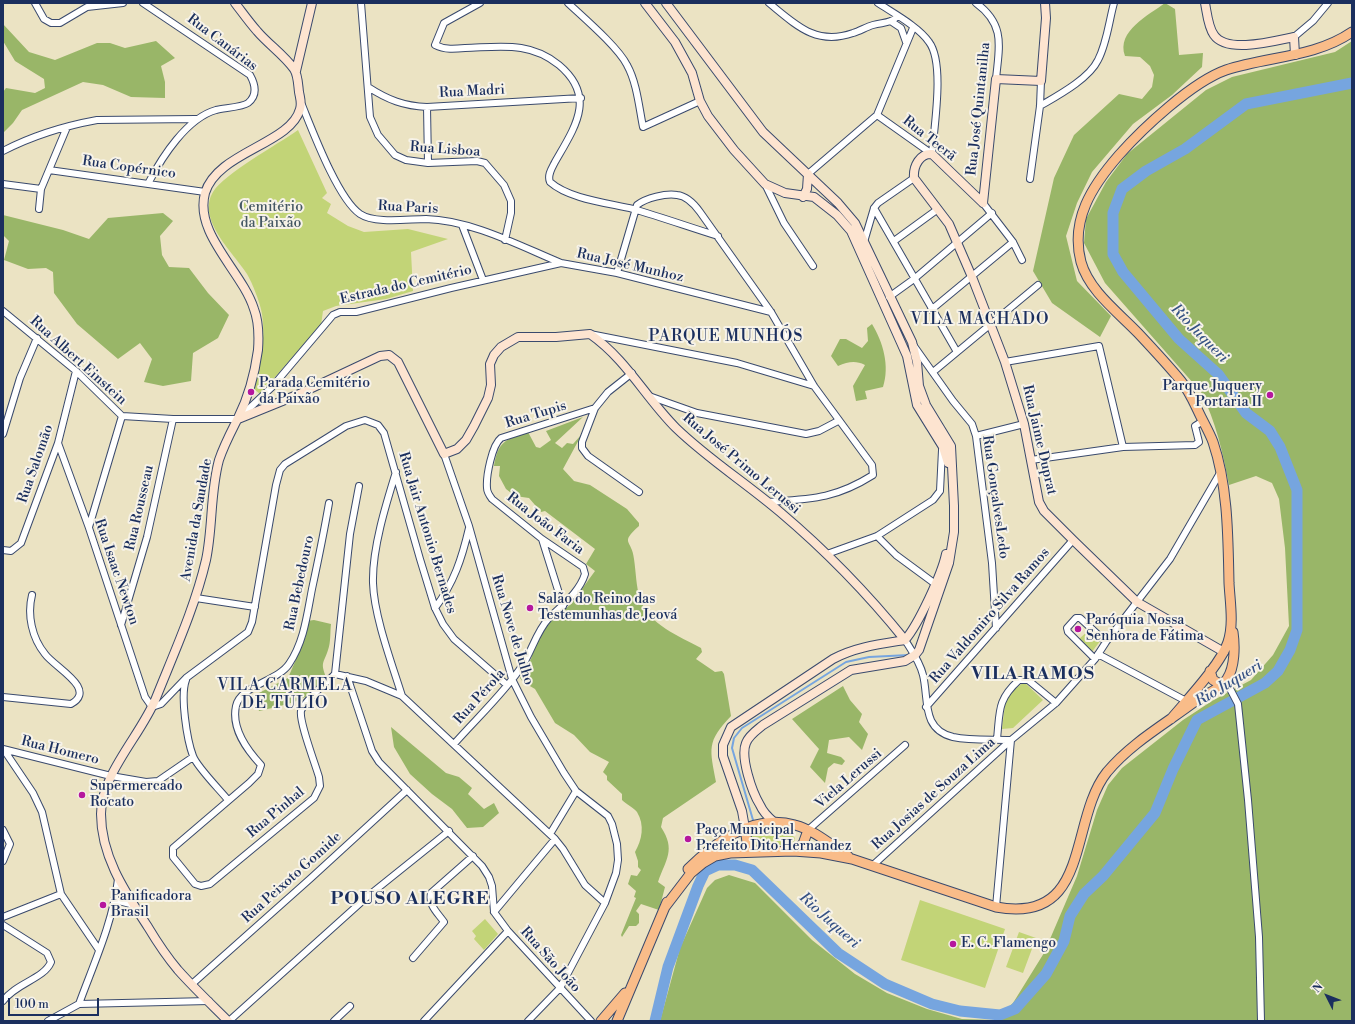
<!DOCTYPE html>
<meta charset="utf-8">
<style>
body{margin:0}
#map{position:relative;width:1355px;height:1024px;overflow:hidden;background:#ebe3c3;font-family:"Libre Bodoni",serif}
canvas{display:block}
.frame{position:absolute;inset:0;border:4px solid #1b2f5e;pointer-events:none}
.north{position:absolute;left:1307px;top:976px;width:40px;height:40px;-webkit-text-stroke:3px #f7f3e8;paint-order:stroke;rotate:312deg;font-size:11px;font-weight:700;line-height:16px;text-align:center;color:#1b2f5e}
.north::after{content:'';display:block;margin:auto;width:14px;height:18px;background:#1b2f5e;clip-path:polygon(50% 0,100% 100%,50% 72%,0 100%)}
.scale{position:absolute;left:8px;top:998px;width:91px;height:18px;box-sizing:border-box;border:2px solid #1b2f5e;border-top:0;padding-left:5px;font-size:12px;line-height:14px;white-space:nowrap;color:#1b2f5e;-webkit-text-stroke:3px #f7f3e8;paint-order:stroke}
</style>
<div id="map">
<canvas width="1355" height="1024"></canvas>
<div class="frame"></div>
<div class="north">N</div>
<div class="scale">100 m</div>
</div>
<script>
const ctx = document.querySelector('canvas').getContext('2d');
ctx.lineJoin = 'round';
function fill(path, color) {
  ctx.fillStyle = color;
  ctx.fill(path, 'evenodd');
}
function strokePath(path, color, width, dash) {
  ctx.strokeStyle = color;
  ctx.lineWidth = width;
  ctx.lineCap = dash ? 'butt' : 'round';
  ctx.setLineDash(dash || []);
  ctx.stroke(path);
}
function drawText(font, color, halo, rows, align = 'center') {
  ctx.font = font + ' "Libre Bodoni",serif';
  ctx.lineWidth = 4;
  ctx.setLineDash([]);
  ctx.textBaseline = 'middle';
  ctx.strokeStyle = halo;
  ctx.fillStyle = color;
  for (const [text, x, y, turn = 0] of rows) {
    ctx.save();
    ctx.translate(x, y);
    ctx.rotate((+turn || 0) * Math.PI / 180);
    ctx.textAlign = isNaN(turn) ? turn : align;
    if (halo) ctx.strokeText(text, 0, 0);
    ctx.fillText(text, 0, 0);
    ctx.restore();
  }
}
const green = new Path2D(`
 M298,130L327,193L322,198L331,204L327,213L348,226L364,232L408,229L448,239L411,252L413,291L386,299L336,306L323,311L321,325L260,394L254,389C260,364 266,339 262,314C261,305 252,282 247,274C235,254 196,220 213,192C225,173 277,145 298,130Z
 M1090,629L1101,640L1091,653L1078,640Z
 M1024,682L1043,700L1013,728L1002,729L1006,696Z
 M771,830L792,835L795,838L794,844L753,847L750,837L754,833Z
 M920,900L1005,929L985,988L901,960Z
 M485,919L498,934L484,950L474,939L476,936L472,931Z
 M1019,932L1036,938L1023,973L1006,967Z`);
const forest = new Path2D(`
 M1165,3L1175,9L1179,55L1203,53L1202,67L1172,95L1133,124L1092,172L1077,203L1066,236L1077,281L1111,316L1100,337L1052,303L1033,271L1054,178L1074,135L1119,94L1142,99L1152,87L1154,75L1150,66L1140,57L1125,56C1116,31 1149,15 1165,3Z
 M3,24L29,52L55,60L97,43H110L125,48L156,41L175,58L161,66L165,82V98L131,97L103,85L83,82L22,110L13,123L3,133V92L6,88L35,93L45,88L44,79L15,61L3,41Z
 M1352,41V1021H660L680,948L707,888L715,880L729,875L755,883L812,940L855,974L887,993L927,1009L962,1019L994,1020L1013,1003L1044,953L1077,876L1097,810L1108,785L1122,768L1183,720L1212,701L1251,680L1273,655L1289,626L1285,548L1279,499L1272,483L1256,476L1229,485C1223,453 1216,422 1201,392L1105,283L1084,243L1086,219L1106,182L1127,154L1206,90L1232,77L1335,52Z
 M163,213L173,221L160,236L162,255L169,267L189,268L208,293L229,315L218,338L193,353L191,381L163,386L144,382L152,359L140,343L118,359L77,324L54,293L53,272L46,268L28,269L4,260L9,241L3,235V215L63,230L89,239L108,218Z
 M872,324C883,342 890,366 883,387L865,391L867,399L856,401L853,386L865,365C855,360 848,362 838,366L831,356L840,339H846L862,348L868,341L867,328Z
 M583,417L555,443L562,448L567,443L573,444L582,434L563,469L574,481L590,485L627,509L639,523V526C619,544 632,539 634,559C636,572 636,586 640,599C649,625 679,636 701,648L702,652L696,659L715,672L722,671L724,674L731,716C706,742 710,749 716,782L663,818L661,827C676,850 666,859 658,882L665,887L659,910L641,904L636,911L639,914V923L636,926H629L622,937L621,935L636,898L634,897L636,891L628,884L631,875L637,876L641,870L638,867V861L635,852C642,840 645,825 637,812C634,808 626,804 622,800V794L607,780V776L603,772L609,762L590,752L574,735L555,723L535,689L523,682L520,678L531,659L536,641L551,621L571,604L595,571L586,564L595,549L545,511L541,512L529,498L515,496L506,489L499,476L500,466H494C498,442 505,439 528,432L536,447L540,448L551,440L546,431Z
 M314,620L331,624C330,632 331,642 328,650C324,663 320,662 326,677C313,701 284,705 259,711L255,695L288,678L306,636L307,621Z
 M843,686L850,700L862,714L859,722L868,734L862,750L849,737L829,740L827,753L841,757L845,761L842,765L834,763L828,768L825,783L810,767L819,749L792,719Z
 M391,727L446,773L459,777L472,788L468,794L484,809L494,803L499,813L483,827L467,828L452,809L432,794L410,774L394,747Z`);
const stream = new Path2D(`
 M753,820L732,748L734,738L742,728L846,662L869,657L909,655`);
const river = new Path2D(`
 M655,1021L668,967L698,886L705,871L718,865H735L752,870L838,953L885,984L932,1004L960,1011L1000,1015L1015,1009L1046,974L1064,941L1070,916L1084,894L1103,876L1155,813L1173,769L1197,720L1265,683L1278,671L1290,650L1297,630V490L1280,447L1270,431L1246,413L1218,374L1179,339L1123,272L1113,254V213L1122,189L1146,171L1185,149L1246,104L1352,83`);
const street = new Path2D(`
 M35,3L44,19L51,23H60L87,7L123,3
 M143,3L250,75C255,84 258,95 248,103C243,107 224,108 216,110C187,118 162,157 149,182
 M361,3L370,117L378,135L395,155L406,160L428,163L477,161L485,163L504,185L511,201V213L505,240
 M480,3L444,23L435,45C445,50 455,49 465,48C500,47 530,41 559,65C597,97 575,127 555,162C552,168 547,175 550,182C569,199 608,203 633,209C661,217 689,227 718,236
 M568,3C584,18 618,47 627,65C637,83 639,107 643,127L700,101
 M769,3C796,25 816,46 853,33C860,31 866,27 873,25C883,22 890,24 898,16
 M878,3C893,13 919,27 929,42C945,63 934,127 932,154
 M976,3C1006,25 999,47 996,79
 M892,22L901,28L906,42
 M1294,37L1313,21L1328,3
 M368,87C388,100 404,106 427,107L581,98
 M302,105C313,132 338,199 360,214C375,224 408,219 426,219C471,220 520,246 561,263
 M1040,106C1057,96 1089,79 1098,60C1107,43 1109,21 1114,3
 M427,107L428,163
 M877,115L932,154
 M3,151C32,136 64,126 97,120L196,119
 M49,170L205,192
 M808,174L877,115L913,28
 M1030,179L1040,106L1041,81
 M3,184L41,189
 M765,184L784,223L813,266
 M983,203L1013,242L1022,260
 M874,208L957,352
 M39,209L41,189L67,127
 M462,225L483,280
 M894,241L938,209
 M864,242L874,208L878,203L914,178
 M617,273L637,205C646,198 666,193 677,195C687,196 695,205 700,212L771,312L814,386L872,465L873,475C835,499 811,499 768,502
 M889,297L914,279L992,213
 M931,310L1013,242
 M3,311L76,371L122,416L173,419H238L272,387L333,315L340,312H356L376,307L451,288L561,263L617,273L771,312
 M590,334L737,363L814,386
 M914,346L953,401L972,424L976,436L992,563L996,628
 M1005,362L1099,346L1123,447
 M933,372L1038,285
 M632,373L608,392L595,408L582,442V448L588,456L639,492
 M649,396L697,413L806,434L819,431L838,421
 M3,434L20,378L37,338
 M976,436L1024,424
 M58,443L89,528L145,697L152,707L161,704L186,678L248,632L252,622L276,485L280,470L285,464L346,426L365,420L378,425L384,433L420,559L435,608L443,624L454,639L507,685
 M444,454L469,526L512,679L531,717L564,773L576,791L608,816L612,824L617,844L618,860L616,873L605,903L560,988L528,1021
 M1031,460L1123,447L1195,445L1199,442L1195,426L1203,421
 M396,472C386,504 372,549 373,583C374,616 392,664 402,696
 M329,503C324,532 318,561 312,589C307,615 304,642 289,664C278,681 240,686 236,706C231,729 247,750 261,765L258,774L249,783L173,848V857L195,884L201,886L210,884L314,798L320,786L319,777C315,763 299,722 301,711C304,701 327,682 335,674
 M89,527L122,416
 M877,536L896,555L934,583
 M542,539L563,606
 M3,550L11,551L21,543L58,443L76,371
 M827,554L877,536L933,500L940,491L942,450
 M196,598L255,607
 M435,608C454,583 462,558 469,528
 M121,625L147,537L173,419
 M905,640C912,651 920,662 923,675C929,699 921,729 953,737C972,741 992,739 1011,740
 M1098,654L1188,702
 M1095,659L1068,632L1067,628L1076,618H1080L1106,642
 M335,674L366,681L402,696L555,839L563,849L585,885L605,903
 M335,674L350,534L359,486
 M347,676L372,751L379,762L482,866L489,877L492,886L494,912L508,931L591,1021
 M186,680C180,696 187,740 193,756C197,767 220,790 228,800
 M1226,681L1238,704L1248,800L1259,937L1261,1021
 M3,697L71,704C98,689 54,667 45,654C32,638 27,615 32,595
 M926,707L1073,540
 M997,739C1000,711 997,700 1019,680H1028L1056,703
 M454,744C475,720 505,692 522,666C532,651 536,632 549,618C562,605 579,593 585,574L583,567L542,539L492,499C489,495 487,492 487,488C486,476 492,445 501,438L595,408
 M3,749L111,776L146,782L158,781L193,757
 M4,750L33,793L42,812L61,894L99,950
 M3,830L10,844L3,861
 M808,830L905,745
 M550,834L576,791
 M872,866L1011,740L1056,703L1095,659L1106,642L1170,559L1220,473
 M115,900L134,905
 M996,907L1011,740
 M494,912L555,839
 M3,917L61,894
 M3,925L47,953L51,962C44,979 16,983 3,1001
 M413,958L444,922C437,912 428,905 431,893L473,856
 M192,984L311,878L407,790
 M79,1004C94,963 113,922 118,879
 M48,1021L79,1004L209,1001
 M229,1021L368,896L449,831
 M334,1021L350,1006
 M424,1021L508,931`);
const secondary = new Path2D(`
 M645,3L675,42L692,73L700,101L708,116L734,150L765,184L785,193L814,197L837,215L851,231L907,356L917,405L943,447L948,463
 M666,3L763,132L838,203L855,223L912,342L917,362L919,386L926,405L951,446L954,506V532L949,563L919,650L915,655L905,661L851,670L763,725C757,730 749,735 746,743C740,757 752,792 760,805C763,812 768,817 774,822
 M1205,3C1207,13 1208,27 1214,35C1227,54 1274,41 1294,37L1295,55
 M296,71L312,3
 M803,197L807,189L808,174
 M983,203L932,154C920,153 913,166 914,178L949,224L972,277L1005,362L1024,424L1039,502L1044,511L1073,540L1137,602L1224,652
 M983,203L996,79L1041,81L1046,18L1045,3
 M238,419L297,395L380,356L389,355L398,362L444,454L457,449L466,440L474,426L488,398L491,385L490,364L494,355L501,347L518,337H556L590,334C627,360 645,397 676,428C708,459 746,483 780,512C825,550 867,593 905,640
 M905,640C918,625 942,574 946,554
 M745,828L742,811L723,756V745L731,727L833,659C855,647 880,644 905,640
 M228,1021C211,1004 194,988 178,970C167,957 157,942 148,927C126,893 101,857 101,814C101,774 141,735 156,698C174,653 195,607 206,560C213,527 210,493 219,460C224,445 231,432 238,418C248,398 255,372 258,350C259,336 259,322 254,309C242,271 194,234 205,193C217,152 291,144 300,109C302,103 300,98 299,92C298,84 298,75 294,69C284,55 268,44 257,31C249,22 242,12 235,3`);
const primary = new Path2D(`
 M1210,671L1213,680L1222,685
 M1171,719C1186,701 1221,664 1228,642C1234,624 1230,602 1229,583C1228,537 1228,486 1213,442C1210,434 1205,425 1201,417C1195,405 1190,392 1181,381C1168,365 1153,349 1138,333C1119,313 1089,291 1081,262C1070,220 1092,186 1119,155C1143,128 1192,82 1226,70C1268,56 1314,58 1352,32
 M745,828L747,842L755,852
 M793,851L803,844L808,830
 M688,869C715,842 754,813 795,825C814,830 831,845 848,856
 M665,907L691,873L703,863L715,856L730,853L793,851L821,853L852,859L996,907C1092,925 1068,821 1107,772C1132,742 1167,723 1197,700C1207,693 1220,690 1227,679C1235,667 1235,646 1233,632
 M601,1021L625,993
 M617,1021L667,902`);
const markers = [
 [251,392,4,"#b5179e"],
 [1270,395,4,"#b5179e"],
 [530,608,4,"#b5179e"],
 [1078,629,4,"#b5179e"],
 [82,795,4,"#b5179e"],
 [688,839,4,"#b5179e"],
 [103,905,4,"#b5179e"],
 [953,944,4,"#b5179e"]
];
const streetNames = [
 ["Rua Canárias",222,43,37],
 ["Rua Madri",472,92,-3],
 ["Rua José Quintanilha",979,109,-84],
 ["Rua Teerã",929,139,38],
 ["Rua Lisboa",445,150,4],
 ["Rua Copérnico",129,168,8],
 ["Rua Paris",408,208,3],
 ["Rua José Munhoz",630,266,13],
 ["Estrada do Cemitério",406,285,-13],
 ["Rua Albert Einstein",78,361,42],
 ["Rua Tupis",536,415,-17],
 ["Rua Jaime Duprat",1039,440,77],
 ["Rua Salomão",36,464,-71],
 ["Rua José Primo Lerussi",741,464,40],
 ["Rua GonçalvesLedo",995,497,82],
 ["Rua Rousseau",140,508,-77],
 ["Avenida da Saudade",197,520,-80],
 ["Rua João Faria",545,524,37],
 ["Rua Jair Antonio Bernades",427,533,73],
 ["Rua Isaac Newton",116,572,71],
 ["Rua Bebedouro",300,583,-78],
 ["Rua Valdomiro Silva Ramos",990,616,-49],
 ["Rua Nove de Julho",512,630,73],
 ["Rua Pérola",480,697,-48],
 ["Rua Homero",60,751,14],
 ["Viela Lerussi",849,779,-41],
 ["Rua Josias de Souza Lima",934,794,-42],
 ["Rua Pinhal",276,813,-40],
 ["Rua Peixoto Gomide",292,878,-42],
 ["Rua São João",550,960,48]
];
const parkNames = [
 ["Cemitério",271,208],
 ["da Paixão",271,224]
];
const poiNames = [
 ["Parada Cemitério",259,384],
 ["da Paixão",259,400],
 ["Parque Juquery",1262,387,"right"],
 ["Portaria II",1262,403,"right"],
 ["Salão do Reino das",538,600],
 ["Testemunhas de Jeová",538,616],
 ["Paróquia Nossa",1086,621],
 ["Senhora de Fátima",1086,637],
 ["Supermercado",90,787],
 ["Rocato",90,803],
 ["Paço Municipal",696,831],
 ["Prefeito Dito Hernandez",696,847],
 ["Panificadora",111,897],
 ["Brasil",111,913],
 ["E. C. Flamengo",961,944]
];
const waterNames = [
 ["Rio Juqueri",1199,334,46],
 ["Rio Juqueri",1229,684,-31],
 ["Rio Juqueri",829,921,42]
];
const quarterNames = [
 ["VILA MACHADO",980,320],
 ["PARQUE MUNHÓS",726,337],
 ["VILA CARMELA",285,686],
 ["DE TÚLIO",285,704]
];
const districtNames = [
 ["VILA RAMOS",1033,675],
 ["POUSO ALEGRE",410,900]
];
fill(green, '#c2d477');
fill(forest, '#99b668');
strokePath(stream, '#76a5df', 2);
strokePath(river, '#76a5df', 11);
strokePath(street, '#3a4a6d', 8);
strokePath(secondary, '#3a4a6d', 10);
strokePath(primary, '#3a4a6d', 11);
strokePath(street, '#fff', 6);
strokePath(secondary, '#fde4d0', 8);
strokePath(primary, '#f9bc89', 9);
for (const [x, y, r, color] of markers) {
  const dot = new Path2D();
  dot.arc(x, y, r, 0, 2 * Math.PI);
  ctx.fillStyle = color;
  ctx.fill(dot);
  strokePath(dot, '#f7f3e8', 1.5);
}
drawText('14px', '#1b2f5e', '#f7f3e8', streetNames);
drawText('14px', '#455864', '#f7f3e8', parkNames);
drawText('14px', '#1b2f5e', '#f7f3e8', poiNames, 'left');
drawText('italic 15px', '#365285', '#f7f3e8', waterNames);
ctx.letterSpacing = '1px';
drawText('16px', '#1b2f5e', '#f7f3e8', quarterNames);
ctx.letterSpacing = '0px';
ctx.letterSpacing = '1px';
drawText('bold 18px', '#1b2f5e', '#f7f3e8', districtNames);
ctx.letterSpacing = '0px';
</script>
